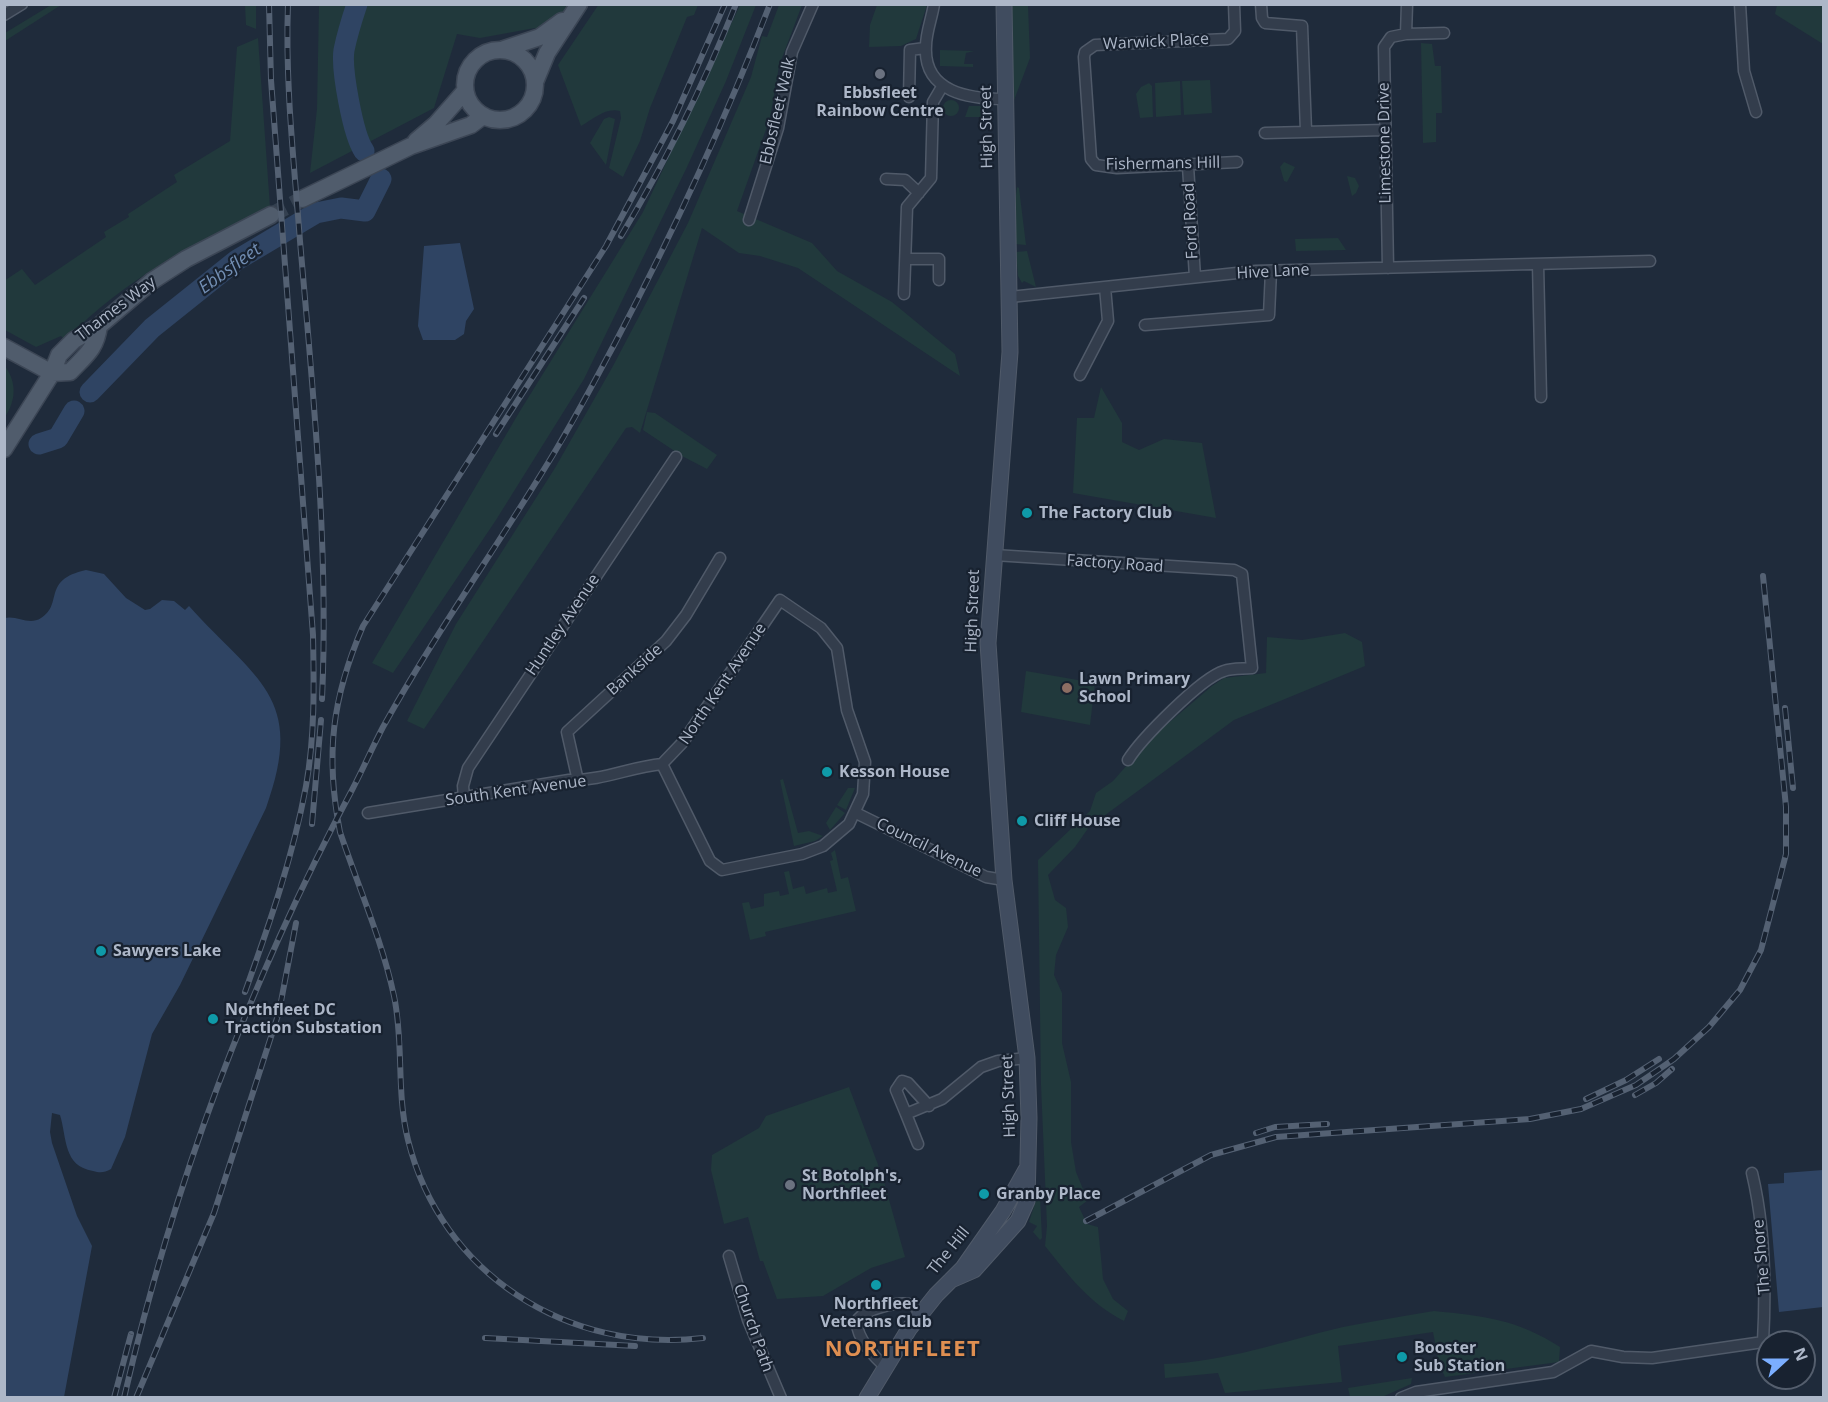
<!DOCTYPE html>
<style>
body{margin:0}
#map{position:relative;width:1828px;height:1402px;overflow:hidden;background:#1f2b3b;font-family:"Open Sans",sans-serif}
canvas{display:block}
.frame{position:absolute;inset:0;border:6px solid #adb7c8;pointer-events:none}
.north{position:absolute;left:1756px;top:1330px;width:60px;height:60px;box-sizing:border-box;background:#182230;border:2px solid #545e6d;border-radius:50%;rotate:69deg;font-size:16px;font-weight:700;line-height:24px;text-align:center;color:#adb7c8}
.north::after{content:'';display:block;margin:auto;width:21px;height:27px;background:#7baeff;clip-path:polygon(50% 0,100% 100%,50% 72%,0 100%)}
</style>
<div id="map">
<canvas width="1828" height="1402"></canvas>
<div class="frame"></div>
<div class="north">N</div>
</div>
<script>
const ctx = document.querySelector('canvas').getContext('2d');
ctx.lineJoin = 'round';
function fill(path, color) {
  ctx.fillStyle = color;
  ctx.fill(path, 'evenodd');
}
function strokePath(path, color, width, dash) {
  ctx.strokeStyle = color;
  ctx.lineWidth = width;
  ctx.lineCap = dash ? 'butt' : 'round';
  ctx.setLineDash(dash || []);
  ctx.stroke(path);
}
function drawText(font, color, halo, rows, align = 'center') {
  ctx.font = font + ' "Open Sans",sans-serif';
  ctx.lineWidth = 4.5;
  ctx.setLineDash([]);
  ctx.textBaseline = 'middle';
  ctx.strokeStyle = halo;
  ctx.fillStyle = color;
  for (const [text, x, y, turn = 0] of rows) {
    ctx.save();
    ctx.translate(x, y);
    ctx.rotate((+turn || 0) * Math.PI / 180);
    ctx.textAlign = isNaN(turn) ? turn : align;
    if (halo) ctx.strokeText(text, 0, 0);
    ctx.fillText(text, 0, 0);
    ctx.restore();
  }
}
const green = new Path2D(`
 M599,4L698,5L694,15L687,17L650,108L640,141L623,177L609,168L621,118L620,111C606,107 593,119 581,126L558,65Z
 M51,5H61L5,41V33Z
 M245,5H256V29L246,25Z
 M319,5H572L537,32L535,28L480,38L457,34L434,108L310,173L317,109Z
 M740,5H756L726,81L687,167L584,379L496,520L393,673L372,663L520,411L643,212Z
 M779,5H802L779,66L770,118L737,211L812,243L837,271L892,302L955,354L960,376L798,268L760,256L739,253L702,228L640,433L632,427L626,428L424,729L407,721L456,624L555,468L613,366L688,223L751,77L762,36L767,37Z
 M877,5H927L916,39L901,46L869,47L870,25Z
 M1012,5H1028L1030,58L1013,103Z
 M1777,5H1823V44L1775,14Z
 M258,38L270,207C189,247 130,275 65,340L61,336L36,347L5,330L4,281L22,269L35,285L106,237L104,232L129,217L128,214L177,182L174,175L230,141L237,47Z
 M1421,43L1432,44L1435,66H1441L1442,113H1436V142L1423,143Z
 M940,50L974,51L966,53L964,64H973V67L940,66Z
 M1210,80L1212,113L1184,115L1182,81Z
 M1180,81L1181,115L1156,117L1155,83Z
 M1149,83L1152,86L1153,117L1140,118L1136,94L1141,87Z
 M943 108a8 8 0 1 1 16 0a8 8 0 1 1-16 0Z
 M969,106H983L985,117H965Z
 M609,117L615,119L606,165L590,143L604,119Z
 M1284,162L1295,167L1287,182L1284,181L1280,167Z
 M1347,176L1355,178L1359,186L1356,193L1352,196Z
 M1017,187L1019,188L1026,245L1015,244L1014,210Z
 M1338,238L1346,250L1296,251L1295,239Z
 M1027,251L1036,287L1024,281L1022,283L1018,276L1016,252Z
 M5,366C17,383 16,400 5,417Z
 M1101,387L1122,423V442L1139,450L1164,439L1202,443L1216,518L1073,493L1077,418H1094Z
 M647,412L655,413L717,455L707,469L682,456L643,430Z
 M1345,633L1362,642L1365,666L1234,720L1089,827L1075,847L1048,875L1055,900L1066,908L1068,927L1056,955L1054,975L1062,993V1043L1071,1082V1142L1076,1172L1083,1189L1092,1197L1079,1207L1087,1224L1098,1227L1103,1279L1113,1299L1128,1311L1124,1321C1089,1303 1069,1276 1045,1246L1047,1226L1041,1085L1038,860L1090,811L1096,793L1113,781L1151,738L1212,686L1224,678L1266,673L1267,637L1302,640Z
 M1026,671L1095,683L1090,725L1021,712Z
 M783,779L798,833L809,831L823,836L815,841L794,846L780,780Z
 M848,788H855L846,810L837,805Z
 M836,807L845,813L830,830L826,823Z
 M835,850L841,879L848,877L856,911L765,932L766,936L750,940L742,903L749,902L751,909L764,906V894L779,891L780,896L789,894L784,872L789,871L793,889L804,886L806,894L827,888L828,893L837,891L830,861L833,860L831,853Z
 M849,1087L883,1178L905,1257L871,1268L823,1296L777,1299L763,1261H760L748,1217L724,1224L711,1170L712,1155L759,1128L766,1116Z
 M1040,1196L1042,1238L1040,1240L1033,1232L1037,1226L1029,1222L1037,1197Z
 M1434,1311C1484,1316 1516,1319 1560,1347L1559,1362L1445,1377L1439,1364L1433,1332L1338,1346L1342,1382L1225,1393L1218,1373L1165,1378L1164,1364C1226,1362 1283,1341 1343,1327C1373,1321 1404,1316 1434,1311Z
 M1412,1378L1411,1384L1382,1397H1350L1348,1388Z`);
const water = new Path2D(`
 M460,243L474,309L466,321L464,334L455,340H423L418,326L424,246Z
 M86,570L104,574L126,598L145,610L150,609L162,600L174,601L185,610L189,606C255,680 307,696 266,808L180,985L152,1034L125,1137L111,1169C104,1173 100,1173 93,1171C63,1166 67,1138 60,1115L52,1113L50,1132L52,1143L77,1216L92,1246L64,1397H5V618C17,615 29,626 41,618C64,604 41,580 86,570Z
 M1823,1170V1307L1779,1312L1768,1184L1784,1183V1173Z`);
const river = new Path2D(`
 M357,4C352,19 347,35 344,50C341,69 353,135 364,151
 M90,392L152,328L237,260L316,213L341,208L365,211L381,179
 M39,444L58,438L74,411`);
const primaryTunnel = new Path2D(`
 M271,215L302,199`);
const street = new Path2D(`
 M934,4C932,18 926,32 926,46C923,93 970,99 1005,99
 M1234,4L1235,31L1228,39L1095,45L1085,52L1084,57L1091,159L1096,165L1117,168L1237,162
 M1261,4L1262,18L1265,23L1302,26L1306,131
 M1407,4L1406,34L1444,33
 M1740,4L1744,71L1756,112
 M4,15L22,4
 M909,97L910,50L925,48
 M1265,133L1385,130
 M1188,166L1195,277
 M886,179L905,180L919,193
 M749,220L778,128L792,52L813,4
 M906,259H939V280
 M1538,264L1541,397
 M1388,268L1384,47L1391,37L1406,34
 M904,294L907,207L931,178L933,102L943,85
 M1010,297L1256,271L1650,261
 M1145,325L1269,315L1271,271
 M1080,375L1108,321L1105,287
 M994,555L1234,570L1242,574L1252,668C1243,669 1232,668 1224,671C1201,678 1141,739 1128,760
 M780,600L821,628L837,648L847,710L865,762L863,794L849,824L823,846L802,854L722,870L710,861L662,764L683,742Z
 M578,781L567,732L666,641L686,615L720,558
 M464,797L463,786L468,768L676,457
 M368,813L569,780C602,781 630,767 662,764
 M856,813L986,877L1004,880
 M906,1114L896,1090L902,1081L908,1083L929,1106
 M918,1144L906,1114L942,1099L981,1067L998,1061L1027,1058
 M729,1256L748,1320L781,1398
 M887,1368C875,1358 853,1335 858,1319C867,1309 895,1302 909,1304C914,1305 917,1308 921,1311
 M1401,1398L1416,1392L1553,1372L1591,1351L1623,1357L1652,1358L1763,1342C1766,1287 1765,1227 1752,1173`);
const secondary = new Path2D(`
 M951,1280L974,1270L1018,1221L1027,1201L1029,1118L1027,1058L1004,880L988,643L1010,352L1004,4
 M867,1398L909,1329L936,1295L963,1268L1003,1211L1026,1170`);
const primary = new Path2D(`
 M504,49L540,37L562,21
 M465 85a35 35 0 1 1 70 0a35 35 0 1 1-70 0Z
 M535,82L547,53L579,4
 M416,141L436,124L465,91
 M302,199L411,146L471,125L483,116
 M4,347L52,373
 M52,373L70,372C86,355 96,349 99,326
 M4,449L52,373L59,355L74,340L99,326L152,281L186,259L271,215`);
const rail = new Path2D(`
 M288,4C285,83 294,162 300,241C313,393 329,546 322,699
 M621,236C665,163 704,84 736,4
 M496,434L584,298
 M1785,708L1793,788
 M312,824L321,720
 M245,992C269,925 293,857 306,786C315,736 314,685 313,635L271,80L269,4
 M1635,1095L1656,1083L1672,1069
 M1586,1099L1626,1080L1659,1059
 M1256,1133L1275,1127L1327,1124
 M1086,1221L1211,1155L1276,1137L1530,1119L1581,1109L1636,1085L1674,1059L1709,1027L1740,990L1761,950L1786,854V807L1763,576
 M485,1338L635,1346
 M703,1338C568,1354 441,1274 408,1140C396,1092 404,1043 394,996C382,940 358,886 340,832C325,755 332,698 363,626L606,246L673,121L725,4
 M114,1398L131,1334
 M124,1398C173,1185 249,982 352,790C363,769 372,748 383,727C432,639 490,557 543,471C569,430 592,386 615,343C673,233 725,121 770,4
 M136,1398L214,1213L279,1012L296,923`);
const markers = [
 [880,74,6,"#6b7280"],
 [1027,513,6,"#0f9aa8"],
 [1067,688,6,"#8d6e63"],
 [827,772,6,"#0f9aa8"],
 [1022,821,6,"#0f9aa8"],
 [101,951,6,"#0f9aa8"],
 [213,1019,6,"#0f9aa8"],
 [790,1185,6,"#6b7280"],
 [984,1194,6,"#0f9aa8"],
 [876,1285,6,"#0f9aa8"],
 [1402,1357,6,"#0f9aa8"]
];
const streetNames = [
 ["Warwick Place",1156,42,-3],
 ["Ebbsfleet Walk",778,111,-77],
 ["High Street",987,127,-91],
 ["Limestone Drive",1385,143,-91],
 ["Fishermans Hill",1163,164,-1],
 ["Ford Road",1191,221,-93],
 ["Hive Lane",1273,272,-3],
 ["Thames Way",116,309,-37],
 ["Factory Road",1115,564,4],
 ["High Street",973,611,-88],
 ["Huntley Avenue",563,625,-56],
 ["Bankside",635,670,-42],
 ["North Kent Avenue",723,684,-56],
 ["South Kent Avenue",516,791,-8],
 ["Council Avenue",929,848,26],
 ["High Street",1009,1096,-92],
 ["The Hill",949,1251,-51],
 ["The Shore",1762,1257,-95],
 ["Church Path",753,1328,71]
];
const poiNames = [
 ["Ebbsfleet",880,93,"center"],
 ["Rainbow Centre",880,111,"center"],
 ["The Factory Club",1039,513],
 ["Lawn Primary",1079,679],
 ["School",1079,697],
 ["Kesson House",839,772],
 ["Cliff House",1034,821],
 ["Sawyers Lake",113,951],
 ["Northfleet DC",225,1010],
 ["Traction Substation",225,1028],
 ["St Botolph's,",802,1176],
 ["Northfleet",802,1194],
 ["Granby Place",996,1194],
 ["Northfleet",876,1304,"center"],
 ["Veterans Club",876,1322,"center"],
 ["Booster",1414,1348],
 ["Sub Station",1414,1366]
];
const waterNames = [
 ["Ebbsfleet",230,269,-36]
];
const districtNames = [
 ["NORTHFLEET",903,1350]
];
fill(green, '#21393c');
fill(water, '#2f4463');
strokePath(river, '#2f4463', 21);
strokePath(primaryTunnel, '#344050', 16, [16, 8]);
strokePath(street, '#505a69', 13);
strokePath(secondary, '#505a69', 17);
strokePath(primary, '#3c4655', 19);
strokePath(street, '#333d4c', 10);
strokePath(secondary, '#404c5f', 15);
strokePath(primary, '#505c6c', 16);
strokePath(rail, '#546173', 6);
strokePath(rail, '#182230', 4, [11]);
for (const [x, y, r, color] of markers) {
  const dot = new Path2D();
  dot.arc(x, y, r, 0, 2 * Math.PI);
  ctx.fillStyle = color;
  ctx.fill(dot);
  strokePath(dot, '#182230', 2);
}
drawText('16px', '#adb7c8', '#182230', streetNames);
drawText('bold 16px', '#adb7c8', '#182230', poiNames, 'left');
drawText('italic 18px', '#728eb3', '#182230', waterNames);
ctx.letterSpacing = '1.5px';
drawText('bold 22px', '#df8f51', '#182230', districtNames);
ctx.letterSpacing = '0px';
</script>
